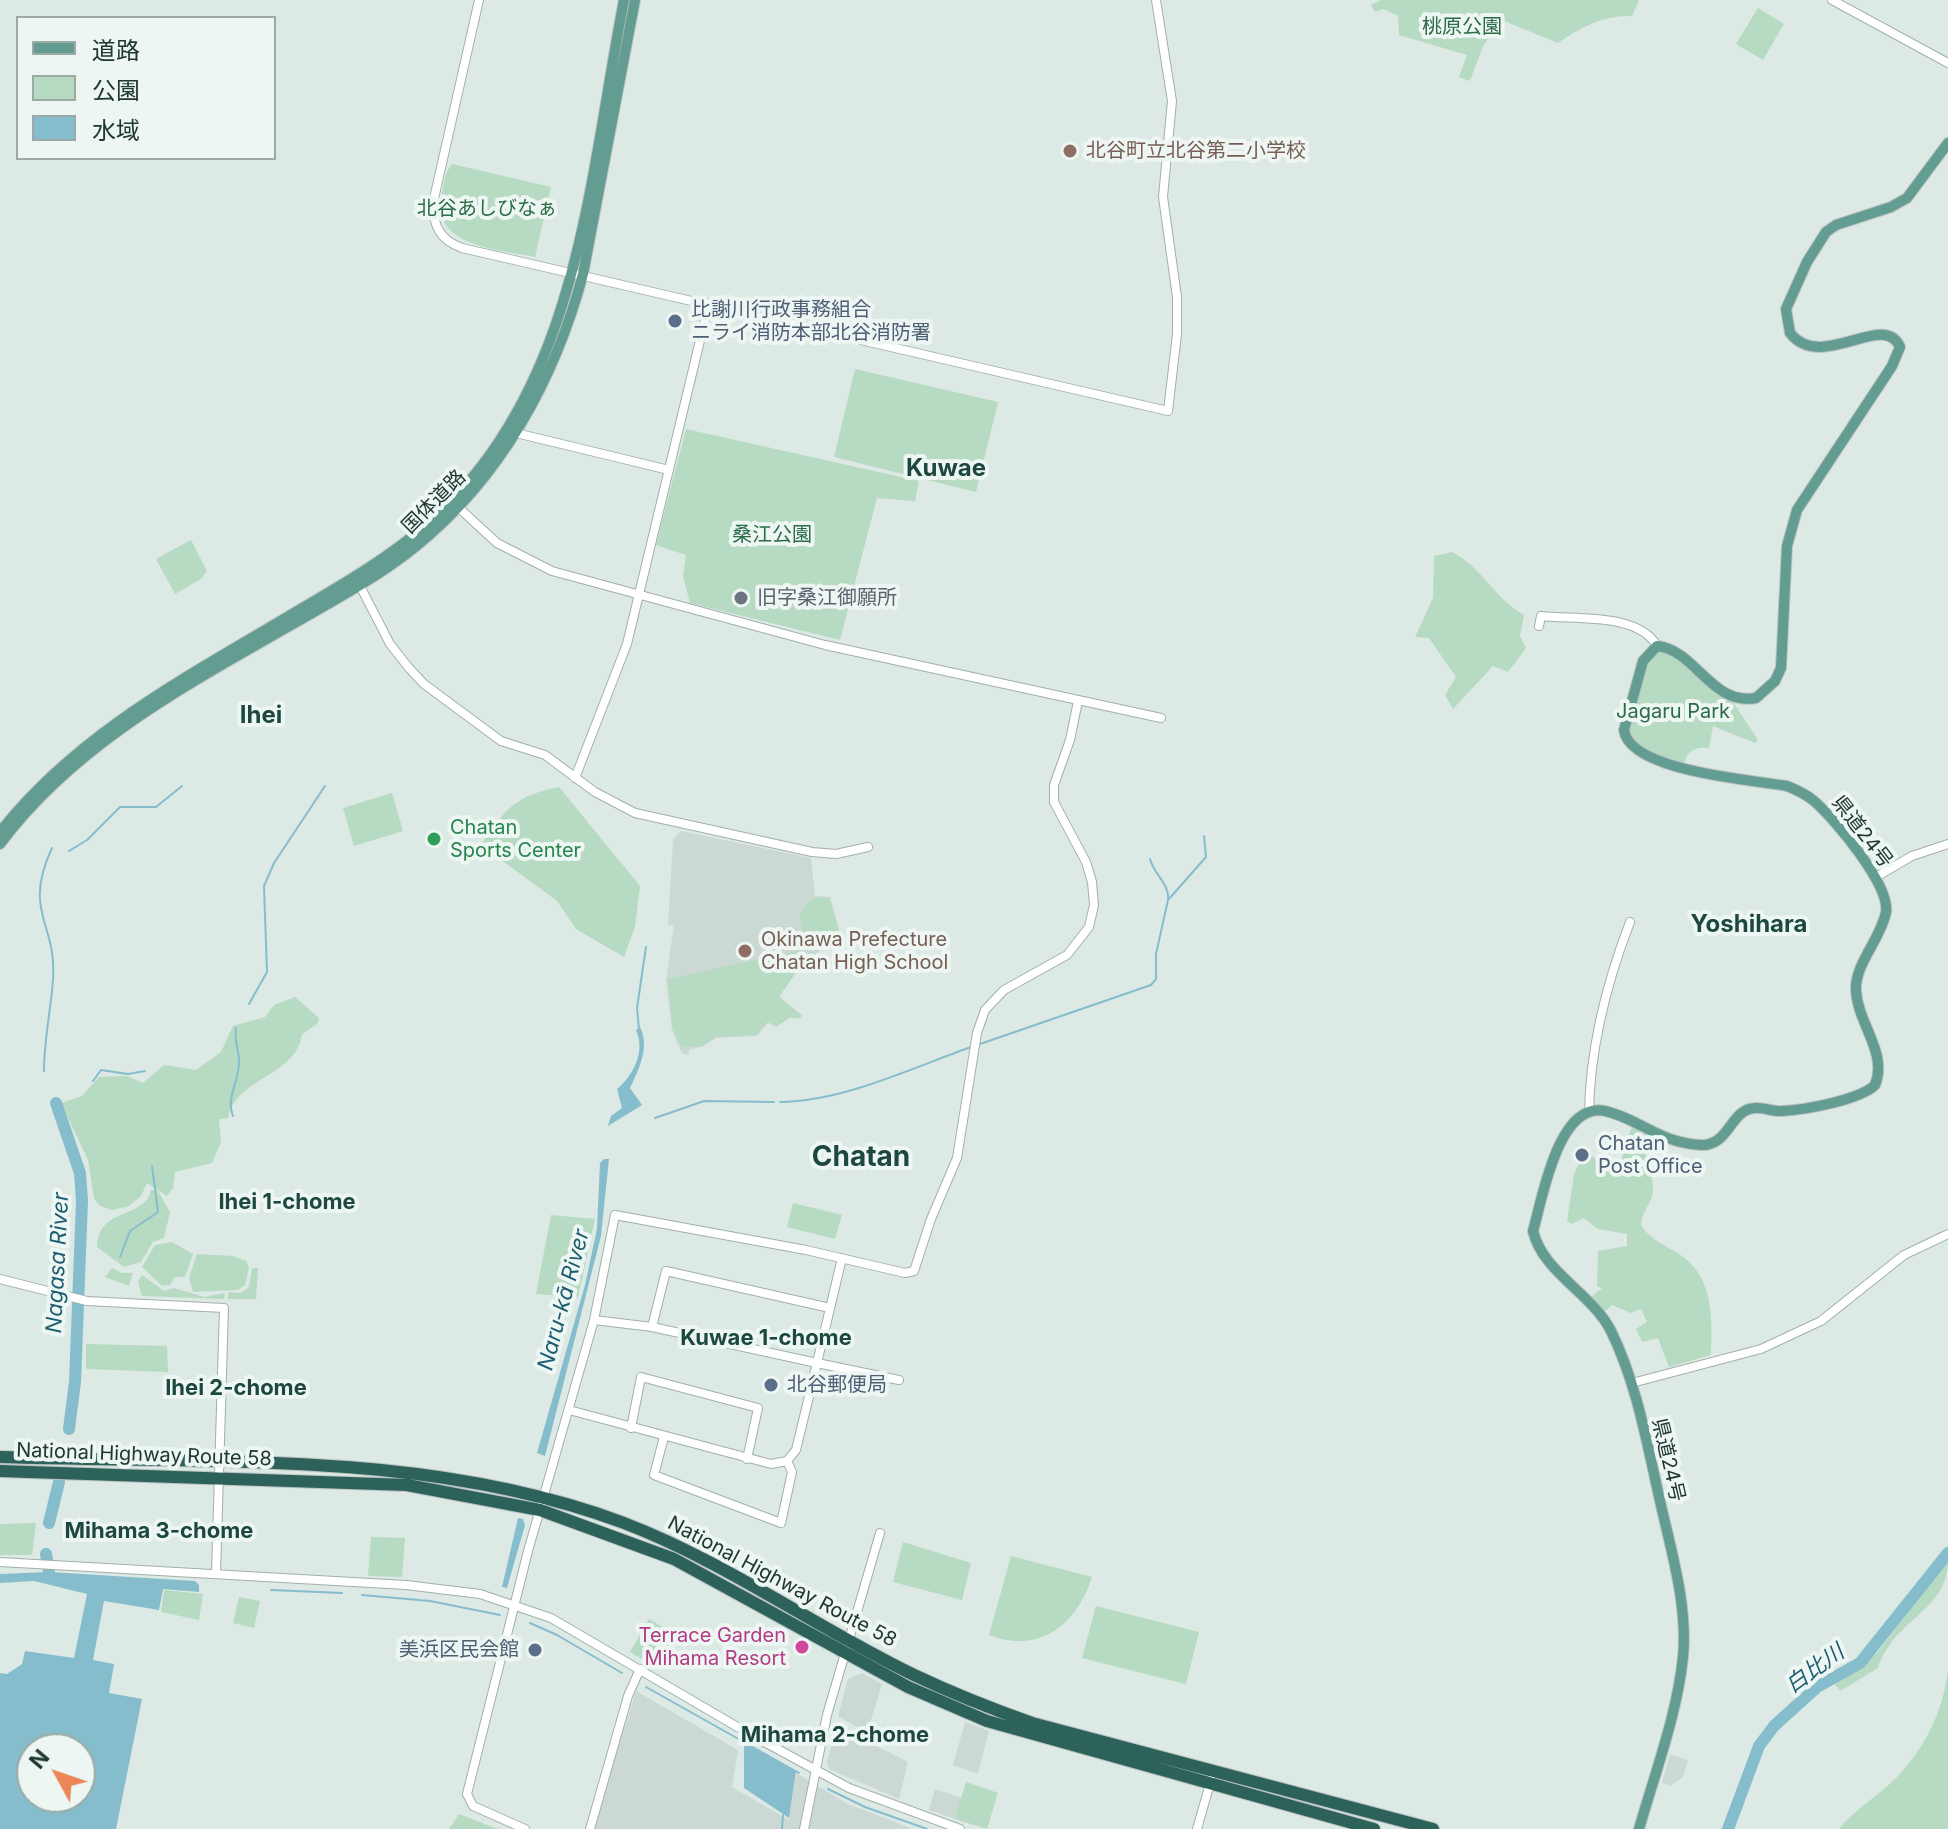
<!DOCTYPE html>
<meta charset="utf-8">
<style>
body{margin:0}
#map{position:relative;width:1948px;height:1829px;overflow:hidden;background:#dde9e4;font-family:Inter,"Noto Sans JP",sans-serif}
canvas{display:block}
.legend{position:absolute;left:16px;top:16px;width:260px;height:144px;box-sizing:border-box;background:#edf6f2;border:2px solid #9baaa6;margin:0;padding:10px 14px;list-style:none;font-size:24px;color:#203733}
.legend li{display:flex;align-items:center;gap:16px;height:40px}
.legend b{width:40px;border:2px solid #9baaa6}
.north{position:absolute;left:16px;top:1733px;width:80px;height:80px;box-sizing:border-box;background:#edf6f2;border:2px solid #9baaa6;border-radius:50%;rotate:310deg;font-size:22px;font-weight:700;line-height:32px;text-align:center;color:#203733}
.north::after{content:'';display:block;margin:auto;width:28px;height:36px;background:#ed8657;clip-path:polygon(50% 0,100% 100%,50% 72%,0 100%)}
</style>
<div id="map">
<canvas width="1948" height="1829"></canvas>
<ul class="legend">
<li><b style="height:10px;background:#639d92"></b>道路</li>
<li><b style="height:22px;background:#b6dac2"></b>公園</li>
<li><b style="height:22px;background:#86bdcd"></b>水域</li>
</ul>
<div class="north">N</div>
</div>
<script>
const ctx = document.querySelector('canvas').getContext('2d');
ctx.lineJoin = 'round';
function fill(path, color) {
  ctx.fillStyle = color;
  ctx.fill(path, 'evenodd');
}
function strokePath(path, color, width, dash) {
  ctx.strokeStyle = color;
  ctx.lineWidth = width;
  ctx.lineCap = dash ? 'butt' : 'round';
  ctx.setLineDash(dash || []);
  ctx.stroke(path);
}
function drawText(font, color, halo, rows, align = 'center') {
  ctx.font = font + ' Inter,"Noto Sans JP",sans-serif';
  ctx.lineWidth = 8;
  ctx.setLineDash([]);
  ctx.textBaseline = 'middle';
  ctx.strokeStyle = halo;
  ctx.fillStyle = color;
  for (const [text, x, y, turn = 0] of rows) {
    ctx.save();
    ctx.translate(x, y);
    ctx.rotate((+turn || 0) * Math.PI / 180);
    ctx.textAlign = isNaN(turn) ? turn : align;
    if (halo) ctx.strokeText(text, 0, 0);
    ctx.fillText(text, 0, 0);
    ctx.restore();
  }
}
const built = new Path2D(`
 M681,831L811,858L815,896L830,897L841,935L799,966L782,989L780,997L802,1015L801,1019L790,1018L776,1027L768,1023L757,1036L716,1038L702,1047L690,1049L688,1055L682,1053L672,1030L666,980L674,925H668L673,839Z
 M862,1673L882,1684L867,1733L838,1716L848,1679Z
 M636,1691L738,1750L732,1787L789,1820L796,1773L848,1804L913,1829H592Z
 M965,1722L989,1731L978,1774L953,1765Z
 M837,1726L908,1762L899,1799L829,1769L827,1761Z
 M1670,1754L1688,1760L1683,1777L1670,1786L1662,1783Z
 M935,1789L962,1798L955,1819L929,1810Z`);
const green = new Path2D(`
 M1381,0H1639L1632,16C1604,15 1581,27 1558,43L1502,20L1483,46L1470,81L1459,77L1467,55L1399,35L1398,16L1383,9L1375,12L1371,5Z
 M1758,8L1784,24L1763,60L1736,44Z
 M452,164L551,187L535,257C498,249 429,247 442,193C444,183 445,172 452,164Z
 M855,369L998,402L976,492L834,457Z
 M686,429L919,481L915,501L877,498L840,640L690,603L683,576L686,555L656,545Z
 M191,540L207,571L201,579L175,594L156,559Z
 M1452,552C1482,567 1496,600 1524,615L1520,636L1526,648L1508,672L1493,666L1453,709L1445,695L1456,677L1429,638L1415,637L1433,598L1434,556Z
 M1665,647L1729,696L1758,740L1755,743L1713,726L1709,748C1693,746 1686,752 1683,768L1672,766L1625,737L1643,661Z
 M559,787L640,886L635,927L624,957L576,929L557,901L481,845C506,808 515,796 559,787Z
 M392,793L403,831L354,846L343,808Z
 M813,898H829L840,935L834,941L805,944L800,914Z
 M802,950L804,961L779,997L801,1015L800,1018L791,1017L777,1026L767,1022L756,1035L715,1037L701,1047H682L673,1029L668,979Z
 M295,997L319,1018L317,1024L302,1034C298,1075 234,1079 228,1118L219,1119L221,1142L212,1163L175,1172L173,1188L167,1196L147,1183L141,1196L129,1206L112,1210L100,1206L94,1198L88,1160L61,1103L82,1096L99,1077L127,1076L143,1083L164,1065L196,1070L221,1052L233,1026L265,1017L274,1005Z
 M1633,1125L1648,1132C1639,1154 1653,1166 1653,1189C1653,1203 1641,1211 1641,1226C1652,1241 1667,1246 1682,1256C1714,1279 1712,1319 1711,1355L1669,1367L1658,1338L1642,1342L1636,1329L1647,1322L1641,1309L1631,1313L1612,1305L1601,1315L1589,1299L1602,1288L1597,1286L1598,1251L1627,1246V1234L1598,1229L1583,1218L1572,1224L1567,1221L1574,1174L1581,1160L1586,1162L1590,1156L1622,1168L1623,1148Z
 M151,1190L158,1191L170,1212L164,1238L153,1242L141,1262L124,1267L97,1247C99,1205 144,1221 151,1190Z
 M793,1203L842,1215L835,1239L787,1227Z
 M551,1215L595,1219L578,1297L536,1294Z
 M172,1242L193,1254L185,1277H175L170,1285L162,1286L142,1267L155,1245Z
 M197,1254L233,1256L246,1261L249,1268L245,1285L238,1290L193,1292L189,1278Z
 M112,1268L122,1273H133L129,1286L105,1277Z
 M252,1268H258L256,1299H228V1292L241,1293L249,1287Z
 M142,1275L164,1291L174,1288L204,1297L225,1293L224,1299L142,1296L138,1282Z
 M86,1344L167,1346L168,1372L86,1369Z
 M36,1523L32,1555H0V1524Z
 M371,1537L405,1538L402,1577L368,1576Z
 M903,1542L971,1563L962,1600L893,1582Z
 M1011,1556L1092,1577C1077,1624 1040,1655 989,1635Z
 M1948,1560C1948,1612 1894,1618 1878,1668L1840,1691L1835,1684L1877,1653Z
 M164,1590L203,1594L199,1620L161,1612Z
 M239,1597L260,1601L254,1628L233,1623Z
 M1096,1606L1199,1632L1186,1684L1082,1658Z
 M649,1619L678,1636L659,1669L630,1652Z
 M1948,1669V1829H1839C1855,1809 1877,1797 1895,1779C1924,1750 1944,1710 1948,1669Z
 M966,1782L998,1793L987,1829L955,1819Z
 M459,1814L498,1829H449Z`);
const water = new Path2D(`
 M640,1027C650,1047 639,1069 630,1088L642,1105L608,1126L611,1116L622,1108L617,1089C633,1076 646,1051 636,1030Z
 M604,1159H609L601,1236L545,1456L537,1453L585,1285L597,1229L600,1163Z
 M518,1518L523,1519L525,1525L507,1588L502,1587Z
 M49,1572L195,1581L199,1585V1592L163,1589L159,1610L104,1601L93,1660L114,1664L109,1693L142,1699L116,1829H0V1673L7,1674L22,1664L25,1651L74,1658L87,1594L34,1581L0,1583V1574ZM32,1749H80V1797H32Z
 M744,1743L796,1771L789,1818L744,1788Z`);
const stream = new Path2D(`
 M69,851L87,840L120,807H156L182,786
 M1150,859C1154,875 1170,884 1168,900
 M249,1004L267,972L264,886L274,863L325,786
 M639,1029L637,1008L646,947
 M980,1044L1151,985L1156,979V954L1168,900L1206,857L1204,836
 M44,1071C44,1039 51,1010 53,979C57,922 22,913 52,848
 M93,1081L101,1070L128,1074L145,1071
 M780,1102C844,1101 909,1069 971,1047
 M233,1116C225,1098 241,1078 239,1059C238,1048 234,1040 236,1028
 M655,1118L704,1101L774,1102
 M120,1257L130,1231L158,1212L152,1166
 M271,1590L342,1593
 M362,1595L430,1601L500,1615
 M530,1623L557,1635L622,1673
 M646,1687L799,1773
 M828,1789L865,1807L927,1829
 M782,1829L783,1815`);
const river = new Path2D(`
 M56,1103L80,1173L82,1201L75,1382L69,1429
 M49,1523L59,1482
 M46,1554L49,1572
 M1728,1829L1759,1746L1774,1726L1817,1687L1860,1663L1948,1553`);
const minor = new Path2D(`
 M479,0L433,203C433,226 440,240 462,248L1168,411L1177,334V297L1163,197L1172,101L1156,0
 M1832,0L1948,63
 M516,433L669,470
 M459,508L497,543L552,571L825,645L1161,718
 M358,582L390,644L409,668L424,684L501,741L545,755L595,792L635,813L812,852L836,854L868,847
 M1539,626L1541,616C1574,620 1638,612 1657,646
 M575,778L627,644L709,303
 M1876,877L1912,856L1948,844
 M1589,1113C1590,1048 1607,982 1630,922
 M0,1279L87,1301L224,1308L216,1573
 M594,1320L652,1327L817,1363L842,1258
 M652,1327L666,1271L830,1308
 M1632,1383L1761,1349L1821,1321L1904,1255L1948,1234
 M569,1410L771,1464L787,1461L796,1450L817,1363L899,1380
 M631,1428L641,1377L758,1408L747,1459
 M664,1437L654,1475L781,1523L792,1472L787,1461
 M0,1562L406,1585L480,1594L551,1618L746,1732L849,1788L960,1829
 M525,1829L473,1806L467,1794L528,1551L594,1320L615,1215L806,1250L905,1273L914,1271L931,1219L957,1158L977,1033L985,1010L1004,990L1067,955L1089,927L1094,905L1092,882L1086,862L1054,802V785L1070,740L1078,701
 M590,1829L628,1696L640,1669
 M804,1829L827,1715L880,1533
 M1197,1829L1211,1780`);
const major = new Path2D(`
 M0,832C74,738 177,682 279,622C329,592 381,564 425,526C579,394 588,185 624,0
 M0,844C75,743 190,683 298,621C338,598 379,576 415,547C501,478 555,379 583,274L635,0
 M1639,1829C1655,1773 1677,1715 1683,1657C1688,1606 1671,1550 1660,1501C1647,1444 1637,1384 1611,1331C1592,1293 1543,1273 1533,1231C1542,1200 1558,1101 1605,1111C1638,1118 1659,1143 1701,1145C1731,1146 1730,1106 1758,1108C1766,1108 1774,1112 1782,1111C1804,1110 1860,1100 1875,1085C1888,1053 1858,1024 1856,991C1854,965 1881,939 1886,912C1890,885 1835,819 1814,801C1806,794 1797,790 1787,786C1752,780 1629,771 1624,730L1643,661L1657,646C1696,650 1711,706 1756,698L1775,681L1781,668L1787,546L1797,510L1892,366L1900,347C1884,310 1821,373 1790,333L1786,309L1807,262L1826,232L1836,225L1891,207L1907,198L1948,143`);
const highway = new Path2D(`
 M0,1457C207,1464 427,1449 624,1523C726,1562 815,1627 914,1675C952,1693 992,1709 1032,1723L1433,1829
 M0,1471L407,1485L540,1510L674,1559L908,1687L987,1721L1374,1829`);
const markers = [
 [1070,151,8,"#8d6e63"],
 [675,321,8,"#5c6f8a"],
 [741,598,8,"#6b7280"],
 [434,839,8,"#2e9e5b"],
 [745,951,8,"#8d6e63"],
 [1582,1155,8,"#5c6f8a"],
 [771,1385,8,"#5c6f8a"],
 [802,1647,8,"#d1479c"],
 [535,1650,8,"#5c6f8a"]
];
const parkNames = [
 ["桃原公園",1462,27],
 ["北谷あしびなぁ",487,209],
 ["桑江公園",772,535],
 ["Jagaru Park",1673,712]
];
const educationNames = [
 ["北谷町立北谷第二小学校",1086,151],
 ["Okinawa Prefecture",761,940],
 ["Chatan High School",761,963]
];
const serviceNames = [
 ["比謝川行政事務組合",691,310],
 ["ニライ消防本部北谷消防署",691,333],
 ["Chatan",1598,1144],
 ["Post Office",1598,1167],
 ["北谷郵便局",787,1385],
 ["美浜区民会館",519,1650,"right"]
];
const streetNames = [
 ["国体道路",434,502,-45],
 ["県道24号",1862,832,52],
 ["National Highway Route 58",144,1455,2],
 ["県道24号",1668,1460,77],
 ["National Highway Route 58",782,1582,28]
];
const worshipNames = [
 ["旧字桑江御願所",757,598]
];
const leisureNames = [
 ["Chatan",450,828],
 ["Sports Center",450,851]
];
const hotelNames = [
 ["Terrace Garden",786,1636],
 ["Mihama Resort",786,1659]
];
const neighbourhoodNames = [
 ["Ihei 1-chome",287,1202],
 ["Kuwae 1-chome",766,1338],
 ["Ihei 2-chome",236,1388],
 ["Mihama 3-chome",159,1531],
 ["Mihama 2-chome",835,1735]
];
const waterNames = [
 ["Nagasa River",58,1263,-87],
 ["Naru-kā River",564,1300,-75],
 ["白比川",1815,1669,-36]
];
const quarterNames = [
 ["Kuwae",946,469],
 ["Ihei",261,716],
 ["Yoshihara",1749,925]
];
const districtNames = [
 ["Chatan",861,1158]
];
fill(built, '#ccd8d3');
fill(green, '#b6dac2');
fill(water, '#86bdcd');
strokePath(stream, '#86bdcd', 2);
strokePath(river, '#86bdcd', 12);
strokePath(minor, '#a1b0ab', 10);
strokePath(major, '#bcc3c2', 12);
strokePath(highway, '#bcc3c2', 14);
strokePath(minor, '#fff', 8);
strokePath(major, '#639d92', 10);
strokePath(highway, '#2d625b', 12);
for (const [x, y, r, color] of markers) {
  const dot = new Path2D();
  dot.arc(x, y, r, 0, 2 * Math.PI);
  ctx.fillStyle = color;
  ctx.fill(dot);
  strokePath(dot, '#edf6f2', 3);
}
drawText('20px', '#2c6c49', '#edf6f2', parkNames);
drawText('20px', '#785e54', '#edf6f2', educationNames, 'left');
drawText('20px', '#4e5e75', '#edf6f2', serviceNames, 'left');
drawText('20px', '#203733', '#edf6f2', streetNames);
drawText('20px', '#5b616d', '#edf6f2', worshipNames, 'left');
drawText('20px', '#27864d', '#edf6f2', leisureNames, 'left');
drawText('20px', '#b23c85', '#edf6f2', hotelNames, 'right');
drawText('bold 22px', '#1d4841', '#edf6f2', neighbourhoodNames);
drawText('italic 22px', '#1d5d70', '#edf6f2', waterNames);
drawText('bold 24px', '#1d4841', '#edf6f2', quarterNames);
drawText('bold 28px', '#1d4841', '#edf6f2', districtNames);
</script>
